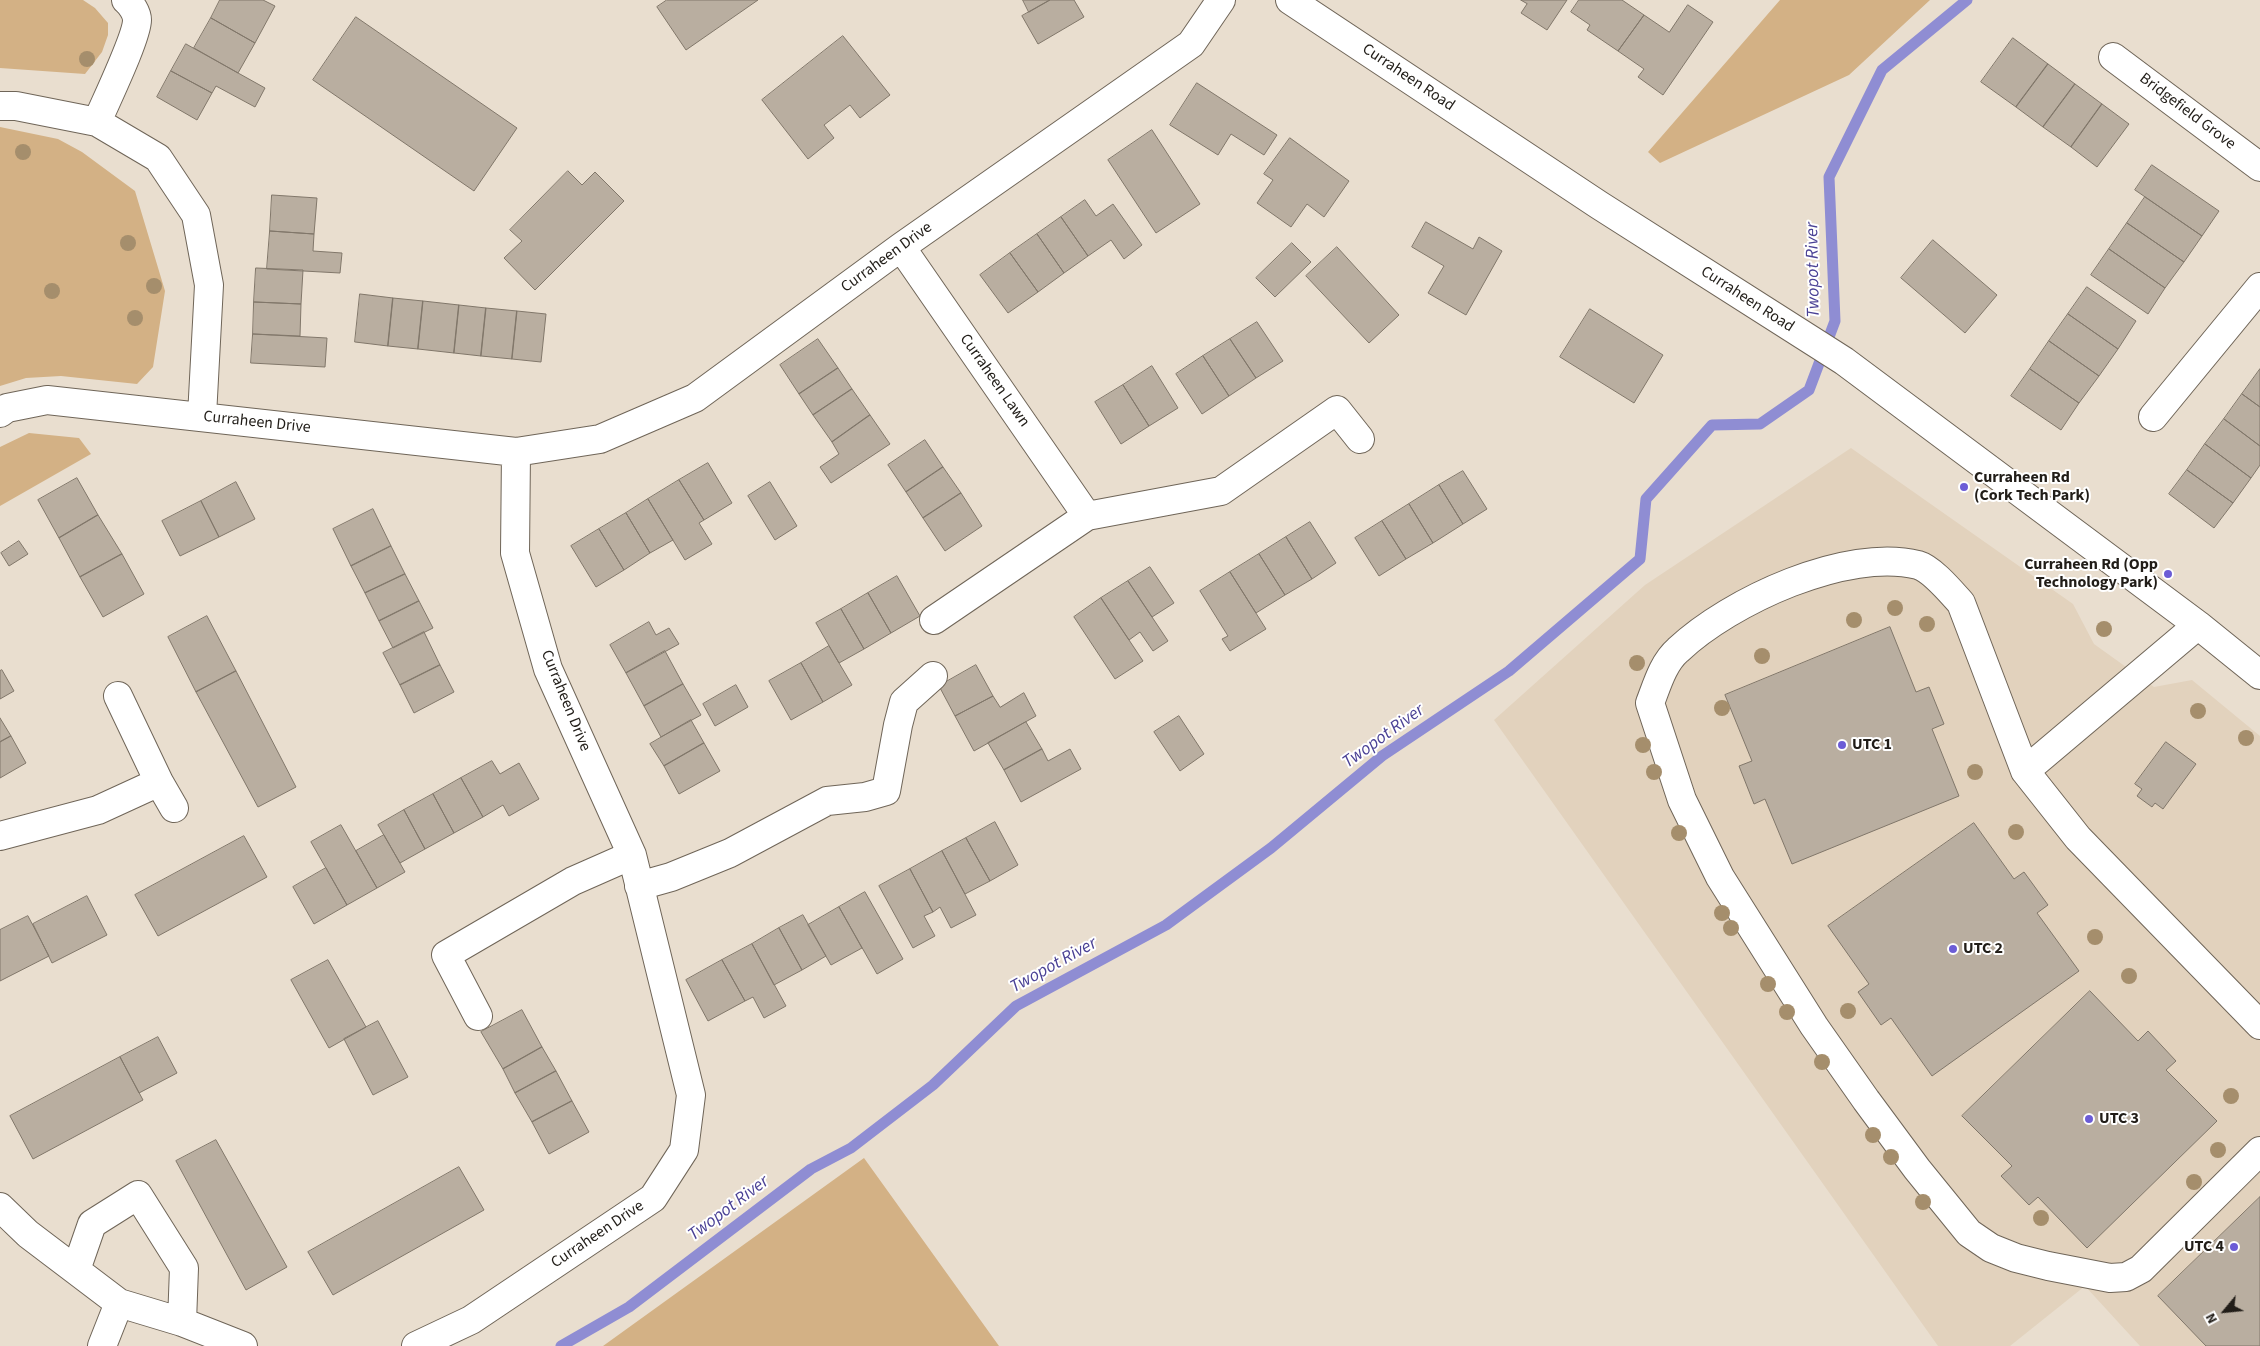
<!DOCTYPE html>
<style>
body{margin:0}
#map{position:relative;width:2260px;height:1346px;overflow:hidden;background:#e9decf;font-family:"Source Sans 3",sans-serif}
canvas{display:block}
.north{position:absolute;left:2200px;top:1286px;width:50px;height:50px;-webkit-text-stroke:4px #fff;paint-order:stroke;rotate:242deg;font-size:14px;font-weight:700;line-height:20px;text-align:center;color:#211d18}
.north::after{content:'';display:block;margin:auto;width:18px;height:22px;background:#211d18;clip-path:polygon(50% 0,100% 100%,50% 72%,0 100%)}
</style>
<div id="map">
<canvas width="2260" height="1346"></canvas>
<div class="north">N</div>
</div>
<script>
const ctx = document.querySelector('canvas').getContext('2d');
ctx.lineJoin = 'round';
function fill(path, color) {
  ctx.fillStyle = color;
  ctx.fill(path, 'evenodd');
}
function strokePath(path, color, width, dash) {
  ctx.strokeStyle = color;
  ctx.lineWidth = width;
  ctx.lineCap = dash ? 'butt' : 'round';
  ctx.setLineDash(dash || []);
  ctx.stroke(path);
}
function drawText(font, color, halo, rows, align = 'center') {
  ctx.font = font + ' "Source Sans 3",sans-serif';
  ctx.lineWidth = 4;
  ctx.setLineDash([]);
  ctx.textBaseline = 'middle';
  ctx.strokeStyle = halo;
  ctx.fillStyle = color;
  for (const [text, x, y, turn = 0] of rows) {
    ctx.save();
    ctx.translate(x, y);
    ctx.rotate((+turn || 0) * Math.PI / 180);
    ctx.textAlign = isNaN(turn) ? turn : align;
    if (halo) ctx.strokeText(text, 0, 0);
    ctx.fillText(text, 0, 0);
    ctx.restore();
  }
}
const built = new Path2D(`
 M1851,448L2073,604L2094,644L2154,687L2192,680L2260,736V1346H2140L2085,1286L2010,1346H1938L1494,720L1645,585Z`);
const green = new Path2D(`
 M0,0H83L95,8L108,23V35L102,52L85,74L0,68Z
 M1780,0H1930L1849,75L1660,163L1648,152Z
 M0,127L58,139L82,152L135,191L165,291L153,367L137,384L61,376L26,378L0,386Z
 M29,433L79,438L91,454L0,506V447Z
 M864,1158L999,1346H603Z`);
const stream = new Path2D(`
 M561,1346L629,1307L811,1169L851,1148L933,1085L1016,1006L1166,925L1271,848L1382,756L1509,671L1640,559L1646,499L1712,425L1760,424L1809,390L1835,321L1829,177L1882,70L1967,0`);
const building = new Path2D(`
 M220,0H263L275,6L255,43L211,18Z
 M667,0H758L686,50L657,7Z
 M1023,0H1050L1029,12Z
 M1050,0H1074L1084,17L1038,44L1022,16Z
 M1521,0H1567L1547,30L1521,13L1527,4Z
 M1579,0H1622L1644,15L1618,51L1587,30L1590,25L1571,12Z
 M1688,5L1713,22L1663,95L1638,77L1644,69L1618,51L1644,15L1669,32Z
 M356,17L517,128L474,191L313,80Z
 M211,18L255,43L238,73L194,48Z
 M843,36L890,95L860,118L850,105L824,125L834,138L808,159L762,100Z
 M2013,38L2048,64L2016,107L1981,82Z
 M186,44L265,88L255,107L216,86L212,93L171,71Z
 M2048,64L2075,84L2043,127L2016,107Z
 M171,71L212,93L197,120L157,97Z
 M1197,83L1277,135L1264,155L1231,134L1218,155L1170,125Z
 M2075,84L2102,104L2071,147L2043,127Z
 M2102,104L2129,124L2097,167L2071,147Z
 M1152,130L1200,204L1156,233L1108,160Z
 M1290,138L1349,181L1324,217L1307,204L1291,227L1257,203L1273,180L1264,174Z
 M2152,165L2219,211L2202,236L2135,190Z
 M568,171L582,185L595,172L624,201L535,290L504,258L522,241L510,230Z
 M272,195L317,198L314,234L270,231Z
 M2145,197L2202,236L2184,262L2127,223Z
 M1085,200L1096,216L1113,204L1142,245L1124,259L1111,240L1088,256L1061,217Z
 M1061,217L1088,256L1064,273L1037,234Z
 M1426,222L1473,249L1479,237L1502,251L1466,315L1428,293L1444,266L1412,247Z
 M2127,223L2184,262L2165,288L2109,249Z
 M270,231L314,234L313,251L342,253L340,273L267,269Z
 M1037,234L1064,273L1038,292L1010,253Z
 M1933,240L1997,295L1965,333L1901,278Z
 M1292,243L1311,262L1275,297L1256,278Z
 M1337,247L1399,315L1369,343L1306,276Z
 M2109,249L2165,288L2148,314L2091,275Z
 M1010,253L1038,292L1008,313L980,275Z
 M256,268L303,270L301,304L254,302Z
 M2087,287L2136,321L2118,349L2068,314Z
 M360,294L393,298L388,346L355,342Z
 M393,298L423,301L418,349L388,346Z
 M423,301L459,305L454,353L418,349Z
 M254,302L301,304L300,336L253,334Z
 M459,305L486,308L481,356L454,353Z
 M486,308L517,311L512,359L481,356Z
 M1590,309L1663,355L1634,403L1560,357Z
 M517,311L546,314L541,362L512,359Z
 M2068,314L2118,349L2099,376L2049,341Z
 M1257,322L1283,361L1256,378L1230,339Z
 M253,334L327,338L325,367L251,363Z
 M818,339L838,368L799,394L780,365Z
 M1230,339L1256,378L1229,396L1203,356Z
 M2049,341L2099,376L2079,403L2030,369Z
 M1203,356L1229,396L1202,414L1176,374Z
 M1152,366L1178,408L1149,426L1123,385Z
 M838,368L852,389L813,415L799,394Z
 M2030,369L2079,403L2061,430L2011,396Z
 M2260,369V407L2242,394Z
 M1123,385L1149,426L1121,444L1095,402Z
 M852,389L870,415L832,442L813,415Z
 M2242,394L2260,407V446L2224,419Z
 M870,415L890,444L831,483L820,467L839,454L832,442Z
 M2224,419L2260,446V465L2251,478L2205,444Z
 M925,440L943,467L906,492L888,465Z
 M2205,444L2251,478L2233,503L2187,470Z
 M708,463L732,503L704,520L679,480Z
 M943,467L961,493L923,518L906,492Z
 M2187,470L2233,503L2214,528L2169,494Z
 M1463,471L1487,509L1463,524L1439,485Z
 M77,478L98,515L59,538L38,500Z
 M679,480L704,520L699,523L712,544L685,560L648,499Z
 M236,482L255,519L219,537L201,501Z
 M770,482L797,526L775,540L748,496Z
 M1439,485L1463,524L1433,543L1409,504Z
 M961,493L982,526L945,551L923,518Z
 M648,499L673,540L650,553L626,513Z
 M201,501L219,537L180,556L162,521Z
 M1409,504L1433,543L1406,559L1382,521Z
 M373,509L391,546L351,566L333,529Z
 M626,513L650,553L624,570L599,529Z
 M98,515L122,554L80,577L59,538Z
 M1382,521L1406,559L1379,576L1355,538Z
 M1310,522L1336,563L1312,579L1286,537Z
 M599,529L624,570L596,587L571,546Z
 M1286,537L1312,579L1285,595L1259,554Z
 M19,541L28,554L9,566L1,553Z
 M391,546L405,574L365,593L351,566Z
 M122,554L144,594L103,617L80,577Z
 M1259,554L1285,595L1256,613L1230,572Z
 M1150,567L1174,603L1152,617L1128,581Z
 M1230,572L1266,629L1230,651L1222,639L1228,636L1200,591Z
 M405,574L419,601L379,621L365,593Z
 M897,576L920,616L891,633L868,593Z
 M1128,581L1168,641L1153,651L1140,632L1129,640L1101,598Z
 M868,593L891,633L864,649L841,609Z
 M1101,598L1143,661L1115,679L1074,617Z
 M419,601L433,628L393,648L379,621Z
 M841,609L864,649L839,663L816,623Z
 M207,616L236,671L196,692L168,637Z
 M649,622L656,635L669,628L679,644L626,673L610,645Z
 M1890,627L1916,692L1929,687L1944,724L1932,729L1959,796L1792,864L1765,799L1754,804L1739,766L1752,761L1725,695Z
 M424,632L440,665L400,685L383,653Z
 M829,646L852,685L823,702L801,663Z
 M665,651L683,684L644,706L626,673Z
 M801,663L823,702L791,720L769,681Z
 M440,665L454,692L414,713L400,685Z
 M976,665L993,696L955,716L939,686Z
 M2,670L14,691L0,699V671Z
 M236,671L296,787L258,807L196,692Z
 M683,684L701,715L661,737L644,706Z
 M736,685L748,707L715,726L703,704Z
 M1024,693L1036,716L974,751L955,716L993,696L1000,707Z
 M1179,716L1204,754L1180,771L1154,732Z
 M0,718L11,736L0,742Z
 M691,720L704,743L664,766L650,744Z
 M1026,722L1042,749L1004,770L988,743Z
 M11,736L26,763L0,778V742Z
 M2166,742L2196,764L2163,809L2155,803L2152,807L2137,796L2142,789L2135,784Z
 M704,743L720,771L679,794L664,766Z
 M1042,749L1048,761L1070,749L1081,769L1021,802L1004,770Z
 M492,761L500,774L519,763L539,799L509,816L503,805L483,817L461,778Z
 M461,778L483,817L454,833L433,794Z
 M433,794L454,833L425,849L404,810Z
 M404,810L425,849L400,863L378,825Z
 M995,822L1018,865L990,881L966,838Z
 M1974,823L2014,879L2024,872L2048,905L2037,913L2079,971L1932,1076L1891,1018L1881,1025L1858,992L1869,984L1828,926Z
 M341,825L377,888L347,905L311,842Z
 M384,835L405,872L377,888L356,851Z
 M244,836L267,877L158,936L135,895Z
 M966,838L990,881L965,894L942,851Z
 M942,851L976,915L951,928L940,907L933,912L910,869Z
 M326,868L347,905L314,924L293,887Z
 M910,869L933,912L924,916L935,936L913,948L879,886Z
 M865,892L903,959L877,974L839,907Z
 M87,896L107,935L52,963L33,924Z
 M839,907L862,948L831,965L808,925Z
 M803,915L826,956L802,970L779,928Z
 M28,916L49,956L0,981V930Z
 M779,928L802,970L774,985L752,944Z
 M752,944L786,1006L764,1018L753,997L745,1001L722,960Z
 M328,960L366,1027L329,1048L291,980Z
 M722,960L745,1001L708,1021L686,980Z
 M2090,991L2138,1041L2148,1031L2176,1061L2166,1070L2217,1121L2087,1248L2038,1197L2029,1205L2001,1176L2012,1166L1962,1116Z
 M522,1010L542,1047L503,1069L481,1032Z
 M378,1021L408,1077L373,1095L344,1039Z
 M158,1037L177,1073L139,1093L120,1057Z
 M542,1047L556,1071L515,1093L503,1069Z
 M120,1057L143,1100L33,1159L10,1116Z
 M556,1071L572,1101L532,1122L515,1093Z
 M572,1101L589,1132L549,1154L532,1122Z
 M216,1140L287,1267L246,1290L176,1161Z
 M459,1167L484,1210L333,1295L308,1252Z
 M2260,1197V1346H2206L2158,1296Z`);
const minor = new Path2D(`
 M1290,0L1599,205L1844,361L2198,625L2260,675
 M2113,57L2260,167
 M0,106H16L97,122L158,158L196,215L209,285L202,416
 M97,122C105,103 137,37 137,20C137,13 131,4 126,0
 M901,247L1087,516L1221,491L1337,410L1360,439
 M0,413L7,408L47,400L516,452L600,439L695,398L901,247L1191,44L1221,0
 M2153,417L2260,287
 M934,620L1087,516
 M118,696L159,782L174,808
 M2025,771L2198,625
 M0,836L98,810L159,782
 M639,886L671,877L730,853L827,801L865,797L886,791L898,725L904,702L933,676
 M478,1016L446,955L573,881L632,855
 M2260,1025L2078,838L2025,771L1961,603C1951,592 1932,569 1918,565C1847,547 1730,601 1678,650C1663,663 1657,685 1650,703L1682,800L1720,877L1814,1026L1866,1100L1917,1169L1969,1233L1991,1248L2016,1258L2048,1266L2110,1278L2126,1277L2141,1269L2260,1151
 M0,1207L28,1234L119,1303L182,1322L243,1346
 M76,1270L92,1224L138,1195L184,1268L182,1322
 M102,1346L119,1303
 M416,1346L471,1320L653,1198L684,1150L691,1095L632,855L548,669L515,553L516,452`);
const trees = [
 [87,59],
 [23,152],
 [128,243],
 [154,286],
 [52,291],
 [135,318],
 [1895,608],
 [1854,620],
 [1927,624],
 [2104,629],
 [1762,656],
 [1637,663],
 [1722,708],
 [2198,711],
 [2246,738],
 [1643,745],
 [1654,772],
 [1975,772],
 [2016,832],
 [1679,833],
 [1722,913],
 [1731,928],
 [2095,937],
 [2129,976],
 [1768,984],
 [1848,1011],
 [1787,1012],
 [1822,1062],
 [2231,1096],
 [1873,1135],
 [2218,1150],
 [1891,1157],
 [2194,1182],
 [1923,1202],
 [2041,1218]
];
const markers = [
 [1964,487,5,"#6b5cd6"],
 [2168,574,5,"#6b5cd6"],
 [1842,745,5,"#6b5cd6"],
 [1953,949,5,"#6b5cd6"],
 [2089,1119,5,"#6b5cd6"],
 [2234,1247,5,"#6b5cd6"]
];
const streetNames = [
 ["Curraheen Road",1408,78,34],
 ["Bridgefield Grove",2187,112,37],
 ["Curraheen Drive",887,258,-36],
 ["Curraheen Road",1747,300,33],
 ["Curraheen Lawn",994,381,55],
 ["Curraheen Drive",257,423,6],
 ["Curraheen Drive",565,701,68],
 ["Curraheen Drive",598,1235,-34]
];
const poiNames = [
 ["Curraheen Rd",1974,478],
 ["(Cork Tech Park)",1974,496],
 ["Curraheen Rd (Opp",2158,565,"right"],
 ["Technology Park)",2158,583,"right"],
 ["UTC 1",1852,745],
 ["UTC 2",1963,949],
 ["UTC 3",2099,1119],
 ["UTC 4",2224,1247,"right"]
];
const waterNames = [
 ["Twopot River",1814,270,-91],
 ["Twopot River",1384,737,-36],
 ["Twopot River",1054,966,-29],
 ["Twopot River",729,1209,-37]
];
fill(built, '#e2d2bd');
fill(green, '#d3b185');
strokePath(stream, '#8f8dd3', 11);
fill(building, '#b9aea0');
strokePath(building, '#81776a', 1);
strokePath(minor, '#6f6558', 30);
strokePath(minor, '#fff', 28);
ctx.fillStyle = '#a58e6c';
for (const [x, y] of trees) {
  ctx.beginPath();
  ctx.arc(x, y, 8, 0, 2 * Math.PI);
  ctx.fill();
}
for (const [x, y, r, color] of markers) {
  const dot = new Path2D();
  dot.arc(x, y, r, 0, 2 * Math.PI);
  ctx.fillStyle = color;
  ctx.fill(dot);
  strokePath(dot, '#fff', 2);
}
drawText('16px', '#211d18', '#fff', streetNames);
drawText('bold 16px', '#211d18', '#fff', poiNames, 'left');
drawText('italic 18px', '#4a4195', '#fff', waterNames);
</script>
